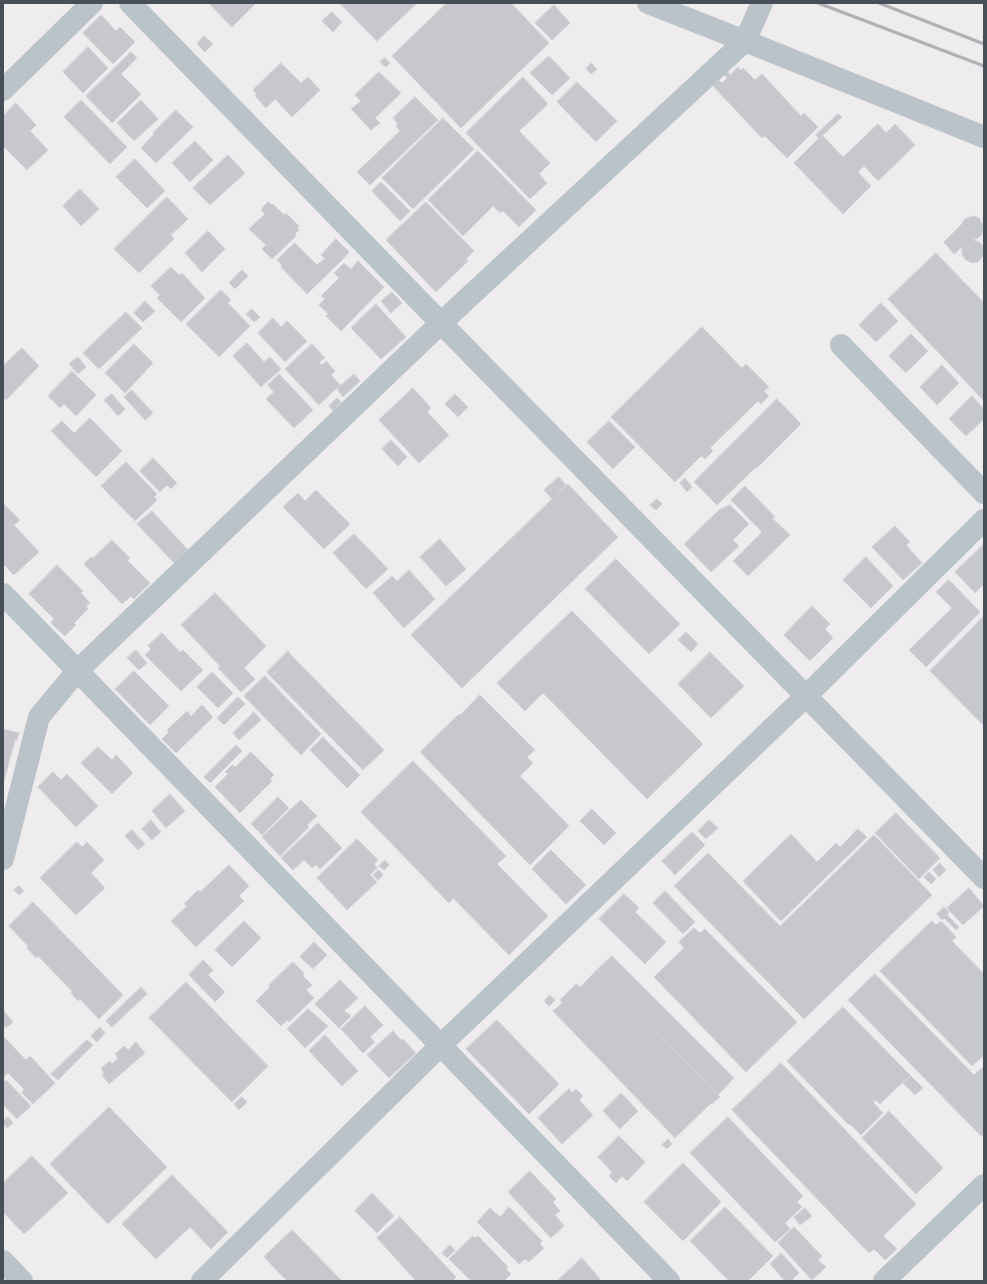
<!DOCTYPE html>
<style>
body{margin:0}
#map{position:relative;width:987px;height:1284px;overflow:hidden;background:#eeecec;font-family:Barlow,sans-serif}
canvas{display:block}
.frame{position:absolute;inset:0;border:4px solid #464e57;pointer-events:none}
</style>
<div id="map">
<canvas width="987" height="1284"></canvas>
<div class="frame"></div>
</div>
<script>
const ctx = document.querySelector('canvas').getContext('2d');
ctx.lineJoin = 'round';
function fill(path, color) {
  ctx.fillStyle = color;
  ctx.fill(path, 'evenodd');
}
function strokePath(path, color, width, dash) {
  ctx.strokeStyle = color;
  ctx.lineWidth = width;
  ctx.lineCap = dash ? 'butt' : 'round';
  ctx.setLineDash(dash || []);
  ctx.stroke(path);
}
const building = new Path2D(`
 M209,3H256L232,27Z
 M340,3H417L377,41Z
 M447,3H511L549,43L461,128L392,56Z
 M554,5L570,23L552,40L535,23Z
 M332,12L342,22L333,32L322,21Z
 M101,15L116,31L120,27L135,42L113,64L83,33Z
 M204,36L213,44L205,52L197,44Z
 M88,47L108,68L83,93L63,72Z
 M131,52L137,58L121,74L141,94L112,123L86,96Z
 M549,56L570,78L552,95L530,73Z
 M385,58L390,63L386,67L380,62Z
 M281,63L301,83L308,77L320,90L292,117L275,99L266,108L255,96L257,95L253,90Z
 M591,63L597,69L591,74L586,69Z
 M738,67L741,71L743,68L755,80L762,74L801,116L804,113L818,127L787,158L765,136L762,138L713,86L719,80L722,83L727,78L723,74L727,71L730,75Z
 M379,72L401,93L375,118L380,123L371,130L351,109L361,101L355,95Z
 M523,77L548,104L519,131L550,163L539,174L547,183L530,199L466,133Z
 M577,82L617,121L596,142L557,102Z
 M415,97L438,120L370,185L357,172L400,131L396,126L398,124L393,118Z
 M81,100L127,147L110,164L64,117Z
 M141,100L158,119L134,141L117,123Z
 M16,103L36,125L30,131L48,150L27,170L3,146V116Z
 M176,110L193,127L156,163L141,148L154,134L153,133Z
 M838,114L842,117L819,139L816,135Z
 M443,118L474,149L413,209L382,178Z
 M878,124L886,133L895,124L915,145L878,181L864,166L858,172L871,186L843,214L794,163L822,135L843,157Z
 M195,141L213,160L190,182L172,163Z
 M478,151L536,210L519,227L503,211L500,213L493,206L463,236L428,200Z
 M228,155L245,173L210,205L193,188Z
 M135,159L165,191L147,208L116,177Z
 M381,182L410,211L400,221L372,191Z
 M80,189L99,209L81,226L63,206Z
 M167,197L188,219L171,235L174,239L139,273L114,249Z
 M268,202L272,205L273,204L284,215L286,213L299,226L297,229L299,230L295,234L296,236L272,259L262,249L266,245L249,229L265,214L261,210Z
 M426,202L474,251L466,259L468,261L436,292L386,240Z
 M974,216L979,218L983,225L982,234L978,238L973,240L979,242L983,246L984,255L978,262L972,263L966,260L962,255V247L954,254L944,242L960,226L965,219Z
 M208,231L225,249L202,272L185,253Z
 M336,239L349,252L344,258L330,245Z
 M295,243L317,265L325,258L321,255L330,245L344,258L307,294L281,267L282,265L277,260Z
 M936,253L984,303V401L888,299Z
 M358,261L384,287L341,331L326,316L328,314L319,305L325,299L321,296L339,278L334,273L344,263L351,269Z
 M171,267L179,275L182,273L205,298L181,322L157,298L160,295L151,286Z
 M242,270L248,276L235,289L229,283Z
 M221,290L231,300L228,303L250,326L219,357L186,324Z
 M392,292L402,303L391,313L381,301Z
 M145,301L155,311L143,322L134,313Z
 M881,303L898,321L876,342L859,325Z
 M376,304L406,337L381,359L351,328Z
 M252,309L260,317L254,322L246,314Z
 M126,312L142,328L99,369L83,353Z
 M273,318L281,327L287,321L307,341L285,362L258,333Z
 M702,327L742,368L746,364L769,387L764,391L769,396L761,404L758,401L710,448L713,451L705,459L701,456L675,482L611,417Z
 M911,334L928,351L906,373L889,356Z
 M247,343L264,362L270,357L281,369L261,387L233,356Z
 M134,344L153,363L125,393L105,373Z
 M312,344L325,358L319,362L322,365L326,361L335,371L331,375L340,385L319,405L285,369Z
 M22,348L39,366L6,400L3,397V366Z
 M78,357L86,367L78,374L69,364Z
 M942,365L959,383L937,405L920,387Z
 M72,371L96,395L76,416L64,404L60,408L48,396Z
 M279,374L313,410L294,428L266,399L274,392L268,385Z
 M354,374L360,381L343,397L337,389Z
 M413,388L431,408L427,412L449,435L419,463L379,420Z
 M132,390L153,413L145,420L124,397Z
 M112,394L125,409L118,416L104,400Z
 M455,394L468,407L458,417L445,404Z
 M972,396L984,409V419L966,436L949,419Z
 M337,398L341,402L333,411L329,406Z
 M777,399L801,424L757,468L756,467L717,505L694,482Z
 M90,418L122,451L96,477L51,431L62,421L74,433Z
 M609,421L635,447L613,469L587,442Z
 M391,440L407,457L398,466L382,449Z
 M153,458L177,483L171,489L167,485L160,492L140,471Z
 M126,462L157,494L154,497L157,500L135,521L101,486Z
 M559,477L566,485L552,499L544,490Z
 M685,478L692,487L687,492L680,483Z
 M568,484L618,537L462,688L411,635Z
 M745,486L775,517L772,518L790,535L748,576L733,561L762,532L731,500Z
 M316,490L350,524L324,549L283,507L298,493L305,501Z
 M657,499L662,504L656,510L650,505Z
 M4,504L20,520L14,525L39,552L14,575L3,564V505Z
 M730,505L749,524L733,540L739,546L711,572L684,544L719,510Z
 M152,511L188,550L174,563L137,524Z
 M895,526L910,542L906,545L922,563L903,580L872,547Z
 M354,534L388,569L366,589L333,553Z
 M440,539L466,569L446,586L420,557Z
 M112,540L130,558L127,560L150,583L134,599L131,596L122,604L84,564L91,557L93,558Z
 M984,544V584L975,593L955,572Z
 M866,557L893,586L871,608L843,580Z
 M616,559L680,624L649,654L585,589Z
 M57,565L83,591L81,593L90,603L86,606L88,609L74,623L76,625L65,636L51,623L54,619L29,594Z
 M409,570L435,599L404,628L373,593L392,576L397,581Z
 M949,580L980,612L926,667L909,650L952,608L936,592Z
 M215,593L266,646L244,668L255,679L241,692L218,668L220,666L181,625Z
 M812,606L830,624L825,629L833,638L810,661L784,635Z
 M572,611L703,744L647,799L543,693L525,711L497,683Z
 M984,616V726L930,671Z
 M686,632L698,644L691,652L678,640Z
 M162,633L180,652L183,650L203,670L181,691L145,655L151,649L148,646Z
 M136,650L147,663L139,670L127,658Z
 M288,651L292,656L271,677L267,672Z
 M710,652L744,686L711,718L678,684Z
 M292,656L384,750L363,770L271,677Z
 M134,671L169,706L150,725L115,689Z
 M212,672L233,693L218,708L197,687Z
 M265,676L321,734L301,755L244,696Z
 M480,695L535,750L527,757L533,763L520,776L569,826L530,865L420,752L459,714L460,715Z
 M238,697L245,704L224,725L217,718Z
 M202,705L213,717L176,753L162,739L169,732L167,730L187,711L191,716Z
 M254,712L261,720L239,740L233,733Z
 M3,729L19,733L17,740H15L4,781L3,780Z
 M323,737L360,775L347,788L310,750Z
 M236,745L242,751L210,783L204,777Z
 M98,747L112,760L116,755L133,773L112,794L81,763Z
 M251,752L274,775L270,779L272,781L240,813L215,787L228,774L225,772L232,765L235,767Z
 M413,761L506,856L497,864L548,916L509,955L453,898L449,903L361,812Z
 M53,772L61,780L67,774L98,806L76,827L38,787Z
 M170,794L185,811L166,828L152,811Z
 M278,797L289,808L262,835L251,824Z
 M301,800L317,816L307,825L309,827L280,856L262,837Z
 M592,809L616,833L604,845L580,821Z
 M896,813L940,858L919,879L875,833Z
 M151,820L161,832L152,840L142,829Z
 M709,820L718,828L706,839L698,831Z
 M318,823L342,848L320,869L316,865L312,868L304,860L293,870L281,858Z
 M858,829L867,837L781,921L743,881L791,834L817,862L836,843L840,847Z
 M132,830L145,844L138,850L125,836Z
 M692,832L705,845L675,875L662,861Z
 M874,835L932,895L804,1019L674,886L708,853L780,926Z
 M357,839L378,860L374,864L377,868L370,875L377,882L347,910L317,878Z
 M77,842L82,847L87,842L104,860L91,873L105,888L76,915L40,878Z
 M551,850L586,885L566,904L532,869Z
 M385,860L389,865L384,870L379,866Z
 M940,863L946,870L939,877L933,870Z
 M229,865L249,886L239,896L244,901L196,947L171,921L187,906L184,904L198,890L200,892Z
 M379,870L383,875L378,880L373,875Z
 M929,872L936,879L931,884L924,877Z
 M19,886L24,891L19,895L14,890Z
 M969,888L984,906L963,925L947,908Z
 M665,891L695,922L683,934L653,903Z
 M624,894L639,908L635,912L666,942L645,964L599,919Z
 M33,902L123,995L99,1019L81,1000L80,999L78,1001L71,993L72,991L38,956L36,958L27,948L28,946L9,926Z
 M944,907L949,912L947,915L959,927L956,930L944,918L942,920L937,914Z
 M244,921L261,938L232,967L215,950Z
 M932,921L936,925L941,921L956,937L952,941L984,974V1055L972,1066L880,971Z
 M694,928L700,933L705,929L797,1022L746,1072L654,977L684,948L679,942Z
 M314,942L327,955L313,969L300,957Z
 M612,956L734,1078L718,1095L597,970Z
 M203,960L213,970L208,975L225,992L215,1002L189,975Z
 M293,962L304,973L303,976L312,985L306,990L314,998L289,1022L287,1020L281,1026L256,1001L270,987L269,985Z
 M597,970L720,1097L712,1104L711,1103L675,1138L553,1011L562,1003L560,1000L576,984L580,987Z
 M875,974L974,1075L984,1066V1134L981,1136L848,1000Z
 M340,980L358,998L344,1011L351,1016L339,1028L315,1004Z
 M186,982L268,1066L232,1102L149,1018Z
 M141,987L147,994L112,1027L106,1021Z
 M550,995L555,1000L549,1006L544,1001Z
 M365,1006L383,1025L370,1037L375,1042L363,1053L341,1029Z
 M843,1007L910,1075L880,1104L876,1100L873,1102L883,1113L861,1135L850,1124L849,1125L787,1061Z
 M308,1009L328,1026L305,1048L287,1029Z
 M3,1010L13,1022L6,1028L3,1024Z
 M497,1020L559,1084L529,1114L466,1049Z
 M100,1027L105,1033L97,1042L91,1036Z
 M393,1031L401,1040L403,1039L416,1053L389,1078L367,1055Z
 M325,1035L358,1071L342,1086L309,1051Z
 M3,1036L26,1060L30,1056L55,1083L33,1104L22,1093L24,1089L8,1073L3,1078Z
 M87,1040L93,1045L58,1080L51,1074Z
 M136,1042L145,1053L109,1084L102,1075L104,1073L101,1068L110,1061L112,1064L118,1058L115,1054L124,1046L128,1050Z
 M781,1063L916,1204L883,1236L897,1249L885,1260L874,1249L869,1253L732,1110Z
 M911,1076L923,1088L915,1095L903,1083Z
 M6,1080L31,1106L17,1119L3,1105V1083Z
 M569,1089L572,1093L576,1089L583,1096L579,1100L593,1115L562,1144L538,1118Z
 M621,1093L638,1111L620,1129L603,1111Z
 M242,1097L247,1102L239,1110L234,1104Z
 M109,1107L167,1167L108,1224L50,1164Z
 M889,1111L943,1168L916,1194L862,1138Z
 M8,1117L13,1123L7,1128L3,1123V1121Z
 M728,1117L803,1196L797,1202L802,1207L785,1223L790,1229L775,1242L690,1153Z
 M619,1136L645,1162L627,1181L622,1176L616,1183L609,1176L612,1172L598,1157Z
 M668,1139L672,1144L667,1149L662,1145Z
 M32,1156L68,1193L24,1234L3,1212V1183Z
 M683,1163L721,1202L683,1241L644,1202Z
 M530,1171L556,1199L553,1202L560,1211L555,1215L564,1226L551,1238L508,1192Z
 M172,1175L228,1232L211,1249L190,1227L156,1259L122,1224Z
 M372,1193L394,1216L377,1233L355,1211Z
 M509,1207L542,1241L540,1244L544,1248L529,1262L525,1259L519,1264L477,1222L490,1208L500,1217Z
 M725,1207L773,1256L748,1281H729L690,1241Z
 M805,1208L812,1216L800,1225L794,1217Z
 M400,1217L456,1277L452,1281H416L377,1238Z
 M794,1227L822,1256L818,1260L826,1267L812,1280L778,1243Z
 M292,1230L342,1281H287L264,1257Z
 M473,1236L475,1238L478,1236L508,1267L506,1269L511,1274L504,1281H471L449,1259Z
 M450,1245L455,1250L447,1258L442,1253Z
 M781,1253L799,1273L791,1281H785L770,1264Z
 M582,1258L600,1279L598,1281H557Z`);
const minor = new Path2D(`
 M130,3L441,323L984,878
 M648,3L745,41L984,137
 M3,90L92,3
 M841,345L984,493
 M3,594L669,1281
 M3,859L39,717L77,671L441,323L745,41L762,3
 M3,1261L22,1281
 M202,1281L441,1045L806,696L984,520
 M884,1281L984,1185`);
const rail = new Path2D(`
 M818,3L984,66
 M879,3L984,44`);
fill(building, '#c7c8ce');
strokePath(building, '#d0d2d7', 1);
strokePath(minor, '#bbc3ca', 22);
strokePath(rail, '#aeb1b6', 3);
</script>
